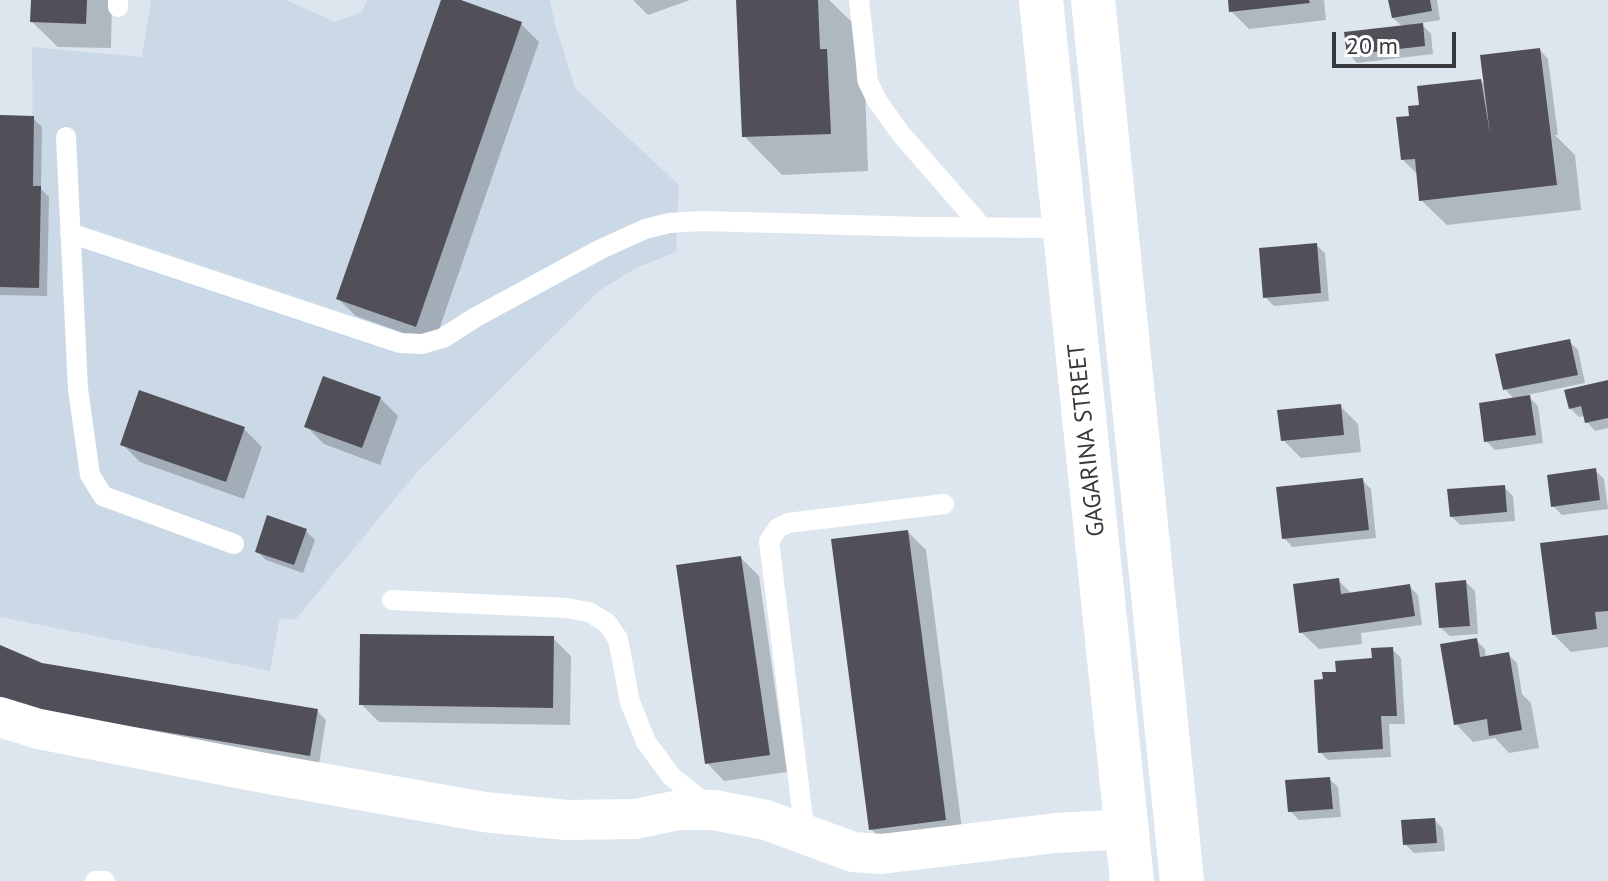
<!DOCTYPE html>
<style>
body{margin:0}
#map{position:relative;width:1608px;height:881px;overflow:hidden;background:#dde6ef;font-family:"PT Sans",sans-serif}
canvas{display:block}
.scale{position:absolute;left:1332px;top:32px;width:124px;height:36px;box-sizing:border-box;border:4px solid #36393d;border-top:0;padding-left:10px;font-size:24px;line-height:28px;white-space:nowrap;color:#36393d;-webkit-text-stroke:6px #fff;paint-order:stroke}
</style>
<div id="map">
<canvas width="1608" height="881"></canvas>
<div class="scale">20 m</div>
</div>
<script>
const ctx = document.querySelector('canvas').getContext('2d');
ctx.lineJoin = 'round';
function fill(path, color) {
  ctx.fillStyle = color;
  ctx.fill(path, 'evenodd');
}
function strokePath(path, color, width, dash) {
  ctx.strokeStyle = color;
  ctx.lineWidth = width;
  ctx.lineCap = dash ? 'butt' : 'round';
  ctx.setLineDash(dash || []);
  ctx.stroke(path);
}
function drawText(font, color, halo, rows, align = 'center') {
  ctx.font = font + ' "PT Sans",sans-serif';
  ctx.lineWidth = 8;
  ctx.setLineDash([]);
  ctx.textBaseline = 'middle';
  ctx.strokeStyle = halo;
  ctx.fillStyle = color;
  for (const [text, x, y, turn = 0] of rows) {
    ctx.save();
    ctx.translate(x, y);
    ctx.rotate((+turn || 0) * Math.PI / 180);
    ctx.textAlign = isNaN(turn) ? turn : align;
    if (halo) ctx.strokeText(text, 0, 0);
    ctx.fillText(text, 0, 0);
    ctx.restore();
  }
}
const built = new Path2D(`
 M151,0H286L335,22L362,12L367,0H550L555,24L575,88L679,185L676,252L636,268L600,290L418,471L295,620L280,618L270,671L0,617V163L33,162L32,47L142,57Z`);
const shadow = new Path2D(`
 M33,0H112L111,48L58,47L32,22Z
 M443,0H455L521,24L539,42L434,344L356,316L338,299Z
 M633,0H690L648,15Z
 M738,0H829L855,25L857,82L865,89L868,171L782,175L744,136Z
 M1230,0H1324L1326,20L1249,29L1231,11Z
 M1390,0H1437L1440,20L1421,23L1431,34L1433,54L1357,63L1349,54L1403,27L1393,18Z
 M1540,50L1548,59L1558,135H1555L1575,155L1581,210L1447,225L1421,200L1419,176L1402,159L1412,118L1421,107L1481,81L1486,86Z
 M0,117L33,118L42,127L41,189L49,197L47,296L0,295Z
 M1316,245L1325,253L1329,301L1274,306L1265,297Z
 M1569,341L1578,350L1585,383L1527,395L1538,406L1543,443L1495,450L1486,441L1515,400L1505,389Z
 M1608,382V428L1595,431L1587,422L1585,416L1579,417L1570,408Z
 M380,398L398,416L380,465L324,444L307,427Z
 M1340,406L1358,424L1361,452L1301,458L1283,440Z
 M244,429L262,447L244,499L140,462L122,444Z
 M1595,470L1604,479L1608,509L1562,515L1553,506Z
 M1362,480L1371,489L1376,538L1292,547L1284,538Z
 M1504,487L1513,496L1515,521L1460,525L1451,516Z
 M306,531L315,540L303,573L266,560L257,551Z
 M908,532L926,550L963,837L889,847L871,829Z
 M1608,537V647L1571,652L1553,634Z
 M741,558L759,576L787,772L724,781L707,763Z
 M1338,580L1352,594L1409,586L1418,595L1422,625L1361,633L1362,644L1319,649L1301,632Z
 M1466,582L1475,591L1478,634L1450,636L1441,628Z
 M553,638L571,656L570,725L379,722L361,704Z
 M1476,640L1485,649L1486,658L1508,654L1517,663L1522,694L1531,703L1539,748L1509,753L1495,738L1473,742L1456,724Z
 M0,647L42,665L317,711L326,720L319,764L0,701Z
 M1392,649L1401,658L1405,724H1389L1391,757L1328,760L1320,752L1338,673Z
 M1329,779L1338,787L1341,817L1299,820L1290,811Z
 M1435,820L1443,829L1445,851L1414,853L1405,844Z`);
const building = new Path2D(`
 M31,0H87L86,24L30,22Z
 M441,0H461L522,22L416,327L336,299Z
 M736,0H818L820,49H827L831,134L742,137Z
 M1228,0H1309L1310,3L1229,12Z
 M1388,0H1430L1432,11L1392,18Z
 M1423,23L1425,46L1347,55L1344,32Z
 M1540,48L1557,185L1419,201L1415,159L1401,160L1396,117L1409,116L1408,106L1419,105L1417,86L1481,79L1490,134L1480,55Z
 M0,115L34,116L33,186H41L39,288L0,287Z
 M1317,243L1321,293L1263,298L1259,248Z
 M1570,339L1578,375L1503,390L1495,354Z
 M323,376L381,397L362,448L304,427Z
 M1608,380V418L1585,423L1581,406L1569,409L1564,390Z
 M139,390L245,427L226,482L120,445Z
 M1530,395L1536,435L1484,442L1479,403Z
 M1341,404L1344,435L1281,441L1277,410Z
 M1596,468L1600,500L1551,507L1547,475Z
 M1363,478L1369,530L1282,539L1276,487Z
 M1505,485L1507,512L1450,517L1447,489Z
 M267,515L307,529L294,565L255,552Z
 M908,530L946,820L869,830L831,539Z
 M1608,535V611L1595,612L1597,629L1552,635L1540,543Z
 M741,556L770,755L705,764L676,565Z
 M1339,578L1341,594L1410,584L1415,616L1299,633L1293,584Z
 M1466,580L1470,626L1439,628L1435,583Z
 M360,634L554,636L553,708L359,705Z
 M1477,638L1480,657L1509,652L1522,730L1489,736L1487,719L1454,725L1440,644Z
 M0,645L42,663L318,709L310,756L25,709L0,697Z
 M1393,647L1397,716H1381L1383,749L1318,753L1314,680L1323,679L1322,672H1336L1335,661L1372,658L1371,648Z
 M1330,777L1333,809L1288,812L1285,780Z
 M1435,818L1437,843L1403,845L1401,820Z`);
const service = new Path2D(`
 M859,0L868,82L878,102L901,134L982,227
 M118,7V0
 M66,137L78,389L90,475L103,496L234,544
 M70,233L400,343L422,344L443,338L476,317L599,250L645,229L669,223L702,221L924,227L1065,228
 M392,600L566,608L589,612L607,623L618,639L630,702L646,742L672,777L709,806
 M805,835L769,541L778,528L788,523L944,504
 M95,881H105`);
const minor = new Path2D(`
 M0,717L39,729L264,773L484,812L566,820L635,819L679,810H714L766,820L853,852L881,854L1056,833L1126,829`);
const primary = new Path2D(`
 M1041,0L1132,881
 M1093,0L1182,881`);
const streetNames = [
 ["GAGARINA STREET",1087,440,-96]
];
fill(built, '#cbd9e7');
fill(shadow, '#0003');
fill(building, '#515059');
strokePath(service, '#fff', 20);
strokePath(minor, '#fff', 40);
strokePath(primary, '#fff', 44);
drawText('24px', '#36393d', '#fff', streetNames);
</script>
